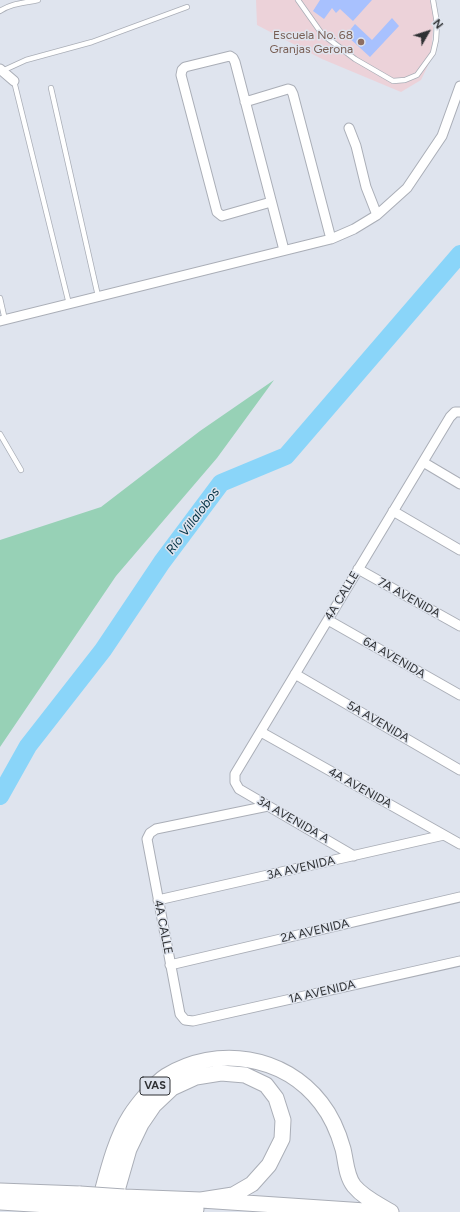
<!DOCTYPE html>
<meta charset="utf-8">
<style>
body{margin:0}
#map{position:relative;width:460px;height:1212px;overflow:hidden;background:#dfe4ee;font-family:Figtree,sans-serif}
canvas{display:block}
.north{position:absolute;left:408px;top:12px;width:40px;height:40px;-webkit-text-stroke:3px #dfe4ee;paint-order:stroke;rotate:51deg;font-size:11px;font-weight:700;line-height:16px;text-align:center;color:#2f3134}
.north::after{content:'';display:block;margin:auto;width:14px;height:18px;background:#2f3134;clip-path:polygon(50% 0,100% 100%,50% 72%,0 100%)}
</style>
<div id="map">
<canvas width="460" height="1212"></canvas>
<div class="north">N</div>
</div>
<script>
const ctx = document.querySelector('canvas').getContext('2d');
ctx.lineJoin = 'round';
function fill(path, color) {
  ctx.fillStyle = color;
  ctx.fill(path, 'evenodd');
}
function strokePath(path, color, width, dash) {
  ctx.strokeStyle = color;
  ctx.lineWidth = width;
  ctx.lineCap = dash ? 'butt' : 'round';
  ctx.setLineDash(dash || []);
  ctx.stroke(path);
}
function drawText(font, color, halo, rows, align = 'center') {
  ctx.font = font + ' Figtree,sans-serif';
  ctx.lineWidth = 3;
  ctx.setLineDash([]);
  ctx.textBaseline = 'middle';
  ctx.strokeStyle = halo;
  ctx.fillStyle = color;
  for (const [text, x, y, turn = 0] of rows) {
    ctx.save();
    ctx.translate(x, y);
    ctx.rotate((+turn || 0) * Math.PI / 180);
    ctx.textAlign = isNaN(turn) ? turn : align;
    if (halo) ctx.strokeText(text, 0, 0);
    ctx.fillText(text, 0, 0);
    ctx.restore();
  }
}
const education = new Path2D(`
 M256,0H435L431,59L421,80L401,92L322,59L257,25Z`);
const green = new Path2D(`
 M274,380L217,458L116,576L0,747V540L101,507L200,431Z`);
const river = new Path2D(`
 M0,796L28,746L103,650L162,562L221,483L286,456L460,254`);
const building = new Path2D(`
 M320,0H372L353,21L340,9L336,13L332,8L324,19L313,11Z
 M392,18L399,26L370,57L346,35L355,24L372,40Z`);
const service = new Path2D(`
 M298,0L322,34L355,59L393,81L405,80L417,75L433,53L436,40L437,23L433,0
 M0,11C12,3 25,3 38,0
 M2,71L26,60L92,42L187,7
 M14,81L69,304
 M51,88L98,296
 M0,298L5,320
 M0,434L21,470`);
const minor = new Path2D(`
 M0,69L14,81
 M245,102L288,89L291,90L293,94L331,239
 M349,128L356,146L366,187L377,215
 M271,202L222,216L217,212L181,75L182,70L185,67L230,56L233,58L235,62L284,250
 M0,321L331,239L354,229L377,215L407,188L442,136L460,86
 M423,462L460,484
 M393,511L460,550
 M358,569L460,626
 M328,620L460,695
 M295,674L460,770
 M261,732L460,844
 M268,806L156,829L150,833L147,839L180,1014L185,1020L193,1021L460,961
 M354,856L239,789L235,782V774L450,417L455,412H460
 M158,900L444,835
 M170,965L460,897`);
const trunk = new Path2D(`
 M0,1191L80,1194
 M124,1197L201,1200L380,1212
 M0,1202L80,1207
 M98,1207C106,1179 114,1141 130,1116C137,1105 155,1083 166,1076C217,1045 284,1055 321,1103C332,1117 338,1131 343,1149C346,1161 346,1176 354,1186C364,1198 378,1204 391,1212
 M112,1208L129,1149L141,1124L154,1105L172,1088L196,1077L221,1073L245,1075L266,1085L276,1098L283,1120L282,1139L269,1165L252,1184L233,1195L201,1200
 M124,1209H196`);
const trunkBridge = new Path2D(`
 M80,1194L124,1197
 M80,1207L124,1209`);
const markers = [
 [361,42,4,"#8d6e63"]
];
const shields = [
 [155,1086,30]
];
const shieldNames = [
 ["VAS",155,1086]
];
const educationNames = [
 ["Escuela No. 68",353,35],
 ["Granjas Gerona",353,49]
];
const streetNames = [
 ["4A CALLE",342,596,-59],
 ["7A AVENIDA",409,598,29],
 ["6A AVENIDA",394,658,30],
 ["5A AVENIDA",378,722,30],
 ["4A AVENIDA",360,788,29],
 ["3A AVENIDA A",293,820,30],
 ["3A AVENIDA",301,868,-13],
 ["4A CALLE",163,927,79],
 ["2A AVENIDA",315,931,-13],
 ["1A AVENIDA",322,992,-13]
];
const waterNames = [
 ["Río Villalobos",193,521,-53]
];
fill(education, '#ecd2d9');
fill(green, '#97d1b6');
strokePath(river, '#8ad5f9', 18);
fill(building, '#a8c1fe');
strokePath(service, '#aaaeb7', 6);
strokePath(minor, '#aaaeb7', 11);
strokePath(trunk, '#aaaeb7', 17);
strokePath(service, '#fff', 4.5);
strokePath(minor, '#fff', 9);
strokePath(trunk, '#fff', 15);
strokePath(trunkBridge, '#aaaeb7', 17, []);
strokePath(trunkBridge, '#fff', 15);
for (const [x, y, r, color] of markers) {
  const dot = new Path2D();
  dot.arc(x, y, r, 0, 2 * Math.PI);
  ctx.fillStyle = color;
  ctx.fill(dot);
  strokePath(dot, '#dfe4ee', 1.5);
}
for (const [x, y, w] of shields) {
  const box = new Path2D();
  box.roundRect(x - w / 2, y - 9, w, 18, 3);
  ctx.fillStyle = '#dfe4ee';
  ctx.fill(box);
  strokePath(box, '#2f3134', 1);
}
drawText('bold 11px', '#2f3134', null, shieldNames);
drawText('12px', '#785e54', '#dfe4ee', educationNames, 'right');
drawText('12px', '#2f3134', '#dfe4ee', streetNames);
drawText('italic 13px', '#033345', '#dfe4ee', waterNames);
</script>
